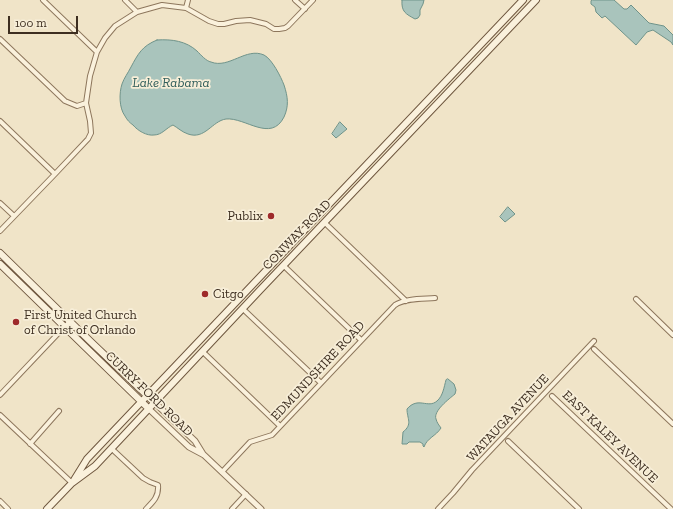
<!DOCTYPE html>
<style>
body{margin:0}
#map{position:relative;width:673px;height:509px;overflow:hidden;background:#f0e4c8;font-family:"Zilla Slab",serif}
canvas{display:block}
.scale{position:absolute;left:8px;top:16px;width:70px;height:18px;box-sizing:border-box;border:2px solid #3d2e20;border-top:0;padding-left:5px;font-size:12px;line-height:14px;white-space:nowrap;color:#3d2e20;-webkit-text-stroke:3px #f7eed8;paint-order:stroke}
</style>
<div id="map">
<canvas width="673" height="509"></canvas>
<div class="scale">100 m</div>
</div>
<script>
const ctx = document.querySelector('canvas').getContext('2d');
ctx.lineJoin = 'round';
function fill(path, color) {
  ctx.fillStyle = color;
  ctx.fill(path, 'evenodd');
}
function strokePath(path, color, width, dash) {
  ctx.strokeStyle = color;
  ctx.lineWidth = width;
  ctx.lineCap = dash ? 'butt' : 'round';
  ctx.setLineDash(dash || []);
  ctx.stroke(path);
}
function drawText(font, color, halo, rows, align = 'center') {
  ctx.font = font + ' "Zilla Slab",serif';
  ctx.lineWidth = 3.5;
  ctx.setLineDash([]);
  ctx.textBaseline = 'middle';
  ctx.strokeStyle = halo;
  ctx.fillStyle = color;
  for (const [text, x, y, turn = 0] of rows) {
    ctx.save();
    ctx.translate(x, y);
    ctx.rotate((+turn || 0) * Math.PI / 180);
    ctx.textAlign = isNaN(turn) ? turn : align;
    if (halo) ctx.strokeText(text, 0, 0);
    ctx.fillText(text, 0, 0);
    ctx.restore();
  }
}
const water = new Path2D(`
 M402,0H424L423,4L420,10V15L418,18L415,19C406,14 401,12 402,0Z
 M593,0H614L624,9H627L631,5L649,23L664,26L673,35V45L671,42L653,30L647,32L636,45L605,16L602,18L596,12L595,7L591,4V1Z
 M157,40C172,39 186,41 197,51C201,55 206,61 211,62C229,69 246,47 264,55C272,59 281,77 284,85C288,97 289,106 284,117C271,143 245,117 226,119C212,121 205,140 188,134C182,132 178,128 173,125C166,128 162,135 154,135C147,136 138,131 133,125C130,123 127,120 125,116C119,108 119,93 122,84C124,78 128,73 131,67C138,54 142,46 157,40Z
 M340,122L347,129L336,138L332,134Z
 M508,207L515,214L505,222L500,217Z
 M448,379L454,384L456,390L455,394C449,399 433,411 436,419C437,423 439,425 441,428C436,436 427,438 424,447L423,446V444L420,442H409L407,444H402L403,432C413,424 407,419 407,409C418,396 428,409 437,401C443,396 444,387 446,380Z`);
const minor = new Path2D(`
 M43,0L97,52
 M125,0L137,12
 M295,0L305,9
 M186,8L188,0
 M0,39L65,101L77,106L86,103
 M0,121L55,174
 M0,203L14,216
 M325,223L406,301
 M0,231L55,174L88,139L91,133L90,121L86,103L90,76L97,52L105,38L115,26L137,12L162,5L186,8L209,21L218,24H224L236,21L250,20L266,24L274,29H279L285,28L288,26L313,0
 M284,266L361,340
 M636,299L673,335
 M243,309L321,383
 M594,349L673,424
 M203,352L280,426
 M0,395L70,321
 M552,396L671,509
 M0,415L72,483
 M508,441L579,509
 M30,444L59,411
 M112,449L143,478L150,482L158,485C159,496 154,501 146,509
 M222,472L250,442L272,435L395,305C405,298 424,299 435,298
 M0,501L8,509
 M232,509L246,494
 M438,509L453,493L472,470L594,341`);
const tertiary = new Path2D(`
 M155,403L195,441L203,454
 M149,409L189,447L204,455L261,509`);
const secondary = new Path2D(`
 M0,253L90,341L155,403
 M0,264L149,409
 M74,480L87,459L523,0
 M47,509L72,483L95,466L261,289L536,0`);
const markers = [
 [271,216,4,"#9e2a2b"],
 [205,294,4,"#9e2a2b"],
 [16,322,4,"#9e2a2b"]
];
const poiNames = [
 ["Publix",263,216,"right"],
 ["Citgo",213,294],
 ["First United Church",24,315],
 ["of Christ of Orlando",24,330]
];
const streetNames = [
 ["CONWAY ROAD",297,235,-46],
 ["EDMUNDSHIRE ROAD",318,371,-47],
 ["CURRY FORD ROAD",149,394,44],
 ["WATAUGA AVENUE",508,418,-47],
 ["EAST KALEY AVENUE",610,437,44]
];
const waterNames = [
 ["Lake Rabama",171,83]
];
fill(water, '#a9c4bc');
strokePath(water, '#6f938a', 1);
strokePath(minor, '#8d765c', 6);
strokePath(tertiary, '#8d765c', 7);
strokePath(secondary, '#6f573f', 8);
strokePath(minor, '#faf1dc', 4);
strokePath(tertiary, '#faf1dc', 5);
strokePath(secondary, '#faf1dc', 6);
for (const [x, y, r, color] of markers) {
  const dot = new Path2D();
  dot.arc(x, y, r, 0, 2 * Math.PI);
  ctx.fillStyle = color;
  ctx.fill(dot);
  strokePath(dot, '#f7eed8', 1.5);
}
drawText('13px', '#3d2e20', '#f7eed8', poiNames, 'left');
drawText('13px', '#3d2e20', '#f7eed8', streetNames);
drawText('italic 14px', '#2f5d5a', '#f7eed8', waterNames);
</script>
